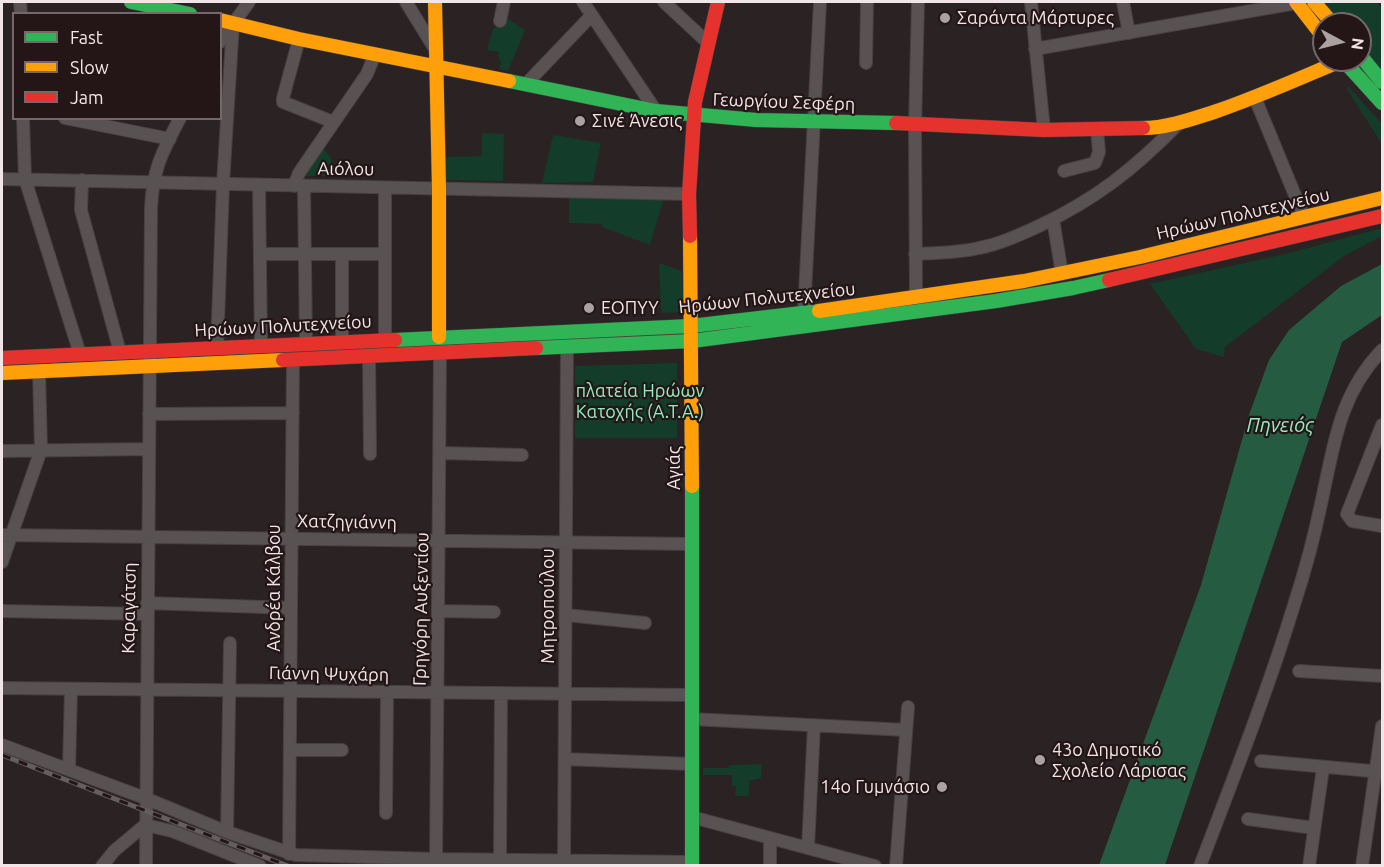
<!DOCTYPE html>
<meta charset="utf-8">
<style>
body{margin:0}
#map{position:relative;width:1384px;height:867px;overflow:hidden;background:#2a2223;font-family:Ubuntu,sans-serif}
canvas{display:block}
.frame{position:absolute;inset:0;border:3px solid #f1e5e7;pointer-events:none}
.legend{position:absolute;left:12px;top:12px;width:210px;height:108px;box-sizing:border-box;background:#241517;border:2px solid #76686a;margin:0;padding:8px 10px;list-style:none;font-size:18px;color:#f1e5e7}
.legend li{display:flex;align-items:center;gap:12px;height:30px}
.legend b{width:30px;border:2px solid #76686a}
.north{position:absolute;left:1312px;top:12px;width:60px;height:60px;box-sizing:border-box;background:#241517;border:2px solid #76686a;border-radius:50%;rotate:97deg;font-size:16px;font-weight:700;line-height:24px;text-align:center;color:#f1e5e7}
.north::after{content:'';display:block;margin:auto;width:21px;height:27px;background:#aba1a2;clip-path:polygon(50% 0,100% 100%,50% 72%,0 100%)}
</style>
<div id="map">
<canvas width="1384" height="867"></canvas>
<div class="frame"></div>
<ul class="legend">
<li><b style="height:8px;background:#30b455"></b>Fast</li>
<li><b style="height:8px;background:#ff9f0a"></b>Slow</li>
<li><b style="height:8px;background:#e5322d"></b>Jam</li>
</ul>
<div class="north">N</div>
</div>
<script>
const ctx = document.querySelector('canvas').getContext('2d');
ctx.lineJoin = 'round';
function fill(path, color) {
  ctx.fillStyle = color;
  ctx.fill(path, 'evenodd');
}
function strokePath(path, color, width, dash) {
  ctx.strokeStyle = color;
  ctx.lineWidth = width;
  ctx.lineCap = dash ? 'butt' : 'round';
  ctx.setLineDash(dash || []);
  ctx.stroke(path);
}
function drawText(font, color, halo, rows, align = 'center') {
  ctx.font = font + ' Ubuntu,sans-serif';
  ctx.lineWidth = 4.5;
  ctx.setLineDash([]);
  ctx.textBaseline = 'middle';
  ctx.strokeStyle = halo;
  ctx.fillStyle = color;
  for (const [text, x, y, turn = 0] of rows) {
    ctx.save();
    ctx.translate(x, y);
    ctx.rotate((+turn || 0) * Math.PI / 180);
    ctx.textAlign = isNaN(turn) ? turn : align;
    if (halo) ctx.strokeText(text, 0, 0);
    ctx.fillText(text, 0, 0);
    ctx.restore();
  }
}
const green = new Path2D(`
 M1323,2H1377L1382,9V71L1360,45V24H1342Z
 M508,19L525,30L508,71L499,69L501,63L498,56L499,52L487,50L493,29Z
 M1348,86L1382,124V144L1347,89Z
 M482,133L504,134L503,181L446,180V157L482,156Z
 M553,135L601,143L593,182L542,183Z
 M322,147L331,158V176H303Z
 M569,197L664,198L650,245L602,227V224L569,223Z
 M1382,228V236L1344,256L1225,347L1224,357L1196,349L1150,284L1285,254Z
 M659,263L682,271L684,312L661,313Z
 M677,363V438H575V366Z
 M762,764L761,778L749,781V796H735L736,786H732V775H703V768H729L730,765Z`);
const water = new Path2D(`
 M1382,264V315L1342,342L1165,865H1099L1201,585L1249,415L1269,360L1289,330L1341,286Z`);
const street = new Path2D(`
 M20,2L21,14
 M406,2L435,49
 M583,2L656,111
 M664,2L708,43
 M1031,2L1044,130
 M1123,2L1129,33
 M500,21L504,2
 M299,39L283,98V102L333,122
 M220,42L249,2
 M1035,49L1296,3
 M866,63L867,2
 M526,84L592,15
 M1255,98L1304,217
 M23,118L25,179L80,354
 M65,118L170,139
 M1064,171L1095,163L1099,152L1097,130
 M2,179L689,194
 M82,180L81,210L120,352
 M259,185L261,345
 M294,186L299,173L367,74L375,54
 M304,186L306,343
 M1053,219L1062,274
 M260,254H385
 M342,254V341
 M915,254C936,253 958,253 979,248C1000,244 1019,235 1039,226C1096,199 1134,169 1178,124
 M916,297L915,125L918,2
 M804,313L820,2
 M385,339V188
 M217,348L223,184L233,23
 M369,356L370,454
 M149,414L293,413
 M1382,425L1347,514L1352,521L1382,526
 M2,451L149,449
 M440,453L522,455
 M2,535L692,544
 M2,562L41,450L39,371
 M147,603L291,608
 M2,611L147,614
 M439,611L494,612
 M566,615L645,623
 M1299,671L1382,676
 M2,688L692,695
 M692,719L906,730
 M2,745L145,798L227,832L296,855L436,859L692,862
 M291,750H342
 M565,759L692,764
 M1261,761L1382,772
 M69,770L71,689
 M386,813L387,692
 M692,817L875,866
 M1248,819L1314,828
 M145,825L172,831L260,866
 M227,832L230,643
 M770,838V866
 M808,848L814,725
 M289,854L293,359
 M500,859L501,693
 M102,866L114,851L145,825
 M146,866L151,208C153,168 162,153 180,118
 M436,866L440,353
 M564,866L567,347
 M896,866L908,707
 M1200,866C1233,779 1267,693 1294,605C1305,571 1314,538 1321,504C1334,445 1339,395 1382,350
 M1309,866L1323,768
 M1362,866L1382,726`);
const fast = new Path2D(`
 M131,2L190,14
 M1360,55L1382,82
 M1343,60L1382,103
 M509,81L656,111L756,120L896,123
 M395,340L691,326L819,311
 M536,348L692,341L996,301L1073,288L1109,280
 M692,486V866`);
const slow = new Path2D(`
 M435,2L439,189V337
 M1296,2L1324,38
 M1314,2L1333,24
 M220,20L299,39L509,81
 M1143,128C1167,128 1192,119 1214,112C1258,97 1300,78 1343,60
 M690,236L692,486
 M819,311L1024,281L1140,257L1382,198
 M2,373L283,360`);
const jam = new Path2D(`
 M896,123L1044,130L1143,128
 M690,236L689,194L695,102L718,2
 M1109,280L1382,216
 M2,358L395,340
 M283,360L536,348`);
const rail = new Path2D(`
 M2,755L288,866`);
const markers = [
 [945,18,6,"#aba1a2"],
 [580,121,6,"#aba1a2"],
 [589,308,6,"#aba1a2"],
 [1040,760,6,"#aba1a2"],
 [942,787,6,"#aba1a2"]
];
const poiNames = [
 ["Σαράντα Μάρτυρες",957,18],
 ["Σινέ Άνεσις",592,121],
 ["ΕΟΠΥΥ",601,308],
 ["43ο Δημοτικό",1052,750],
 ["Σχολείο Λάρισας",1052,771],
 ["14ο Γυμνάσιο",930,787,"right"]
];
const streetNames = [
 ["Γεωργίου Σεφέρη",784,102,2],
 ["Αιόλου",346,169,1],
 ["Ηρώων Πολυτεχνείου",1243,214,-13],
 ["Ηρώων Πολυτεχνείου",767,298,-6],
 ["Ηρώων Πολυτεχνείου",283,326,-3],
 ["Αγιάς",674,468,-90],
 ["Χατζηγιάννη",347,522,1],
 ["Ανδρέα Κάλβου",274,588,-90],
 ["Μητροπούλου",548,606,-90],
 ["Καραγάτση",129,608,-89],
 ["Γρηγόρη Αυξεντίου",421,609,-89],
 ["Γιάννη Ψυχάρη",329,674,1]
];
const parkNames = [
 ["πλατεία Ηρώων",640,391],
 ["Κατοχής (Α.Τ.Α.)",640,412]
];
const waterNames = [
 ["Πηνειός",1280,425]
];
fill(green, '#143c2a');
fill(water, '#255b41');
strokePath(street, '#473f41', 14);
strokePath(fast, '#473f41', 15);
strokePath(slow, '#473f41', 15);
strokePath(jam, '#473f41', 15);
strokePath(street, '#595253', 12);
strokePath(fast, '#30b455', 14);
strokePath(slow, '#ff9f0a', 14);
strokePath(jam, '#e5322d', 14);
strokePath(rail, '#645e5e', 5);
strokePath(rail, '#241517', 3, [9]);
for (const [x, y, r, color] of markers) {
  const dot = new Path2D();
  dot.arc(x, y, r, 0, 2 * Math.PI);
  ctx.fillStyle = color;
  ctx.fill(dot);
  strokePath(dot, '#241517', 2);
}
drawText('18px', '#f1e5e7', '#241517', poiNames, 'left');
drawText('18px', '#f1e5e7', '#241517', streetNames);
drawText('18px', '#93edbe', '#241517', parkNames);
drawText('italic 20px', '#93edbe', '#241517', waterNames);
</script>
